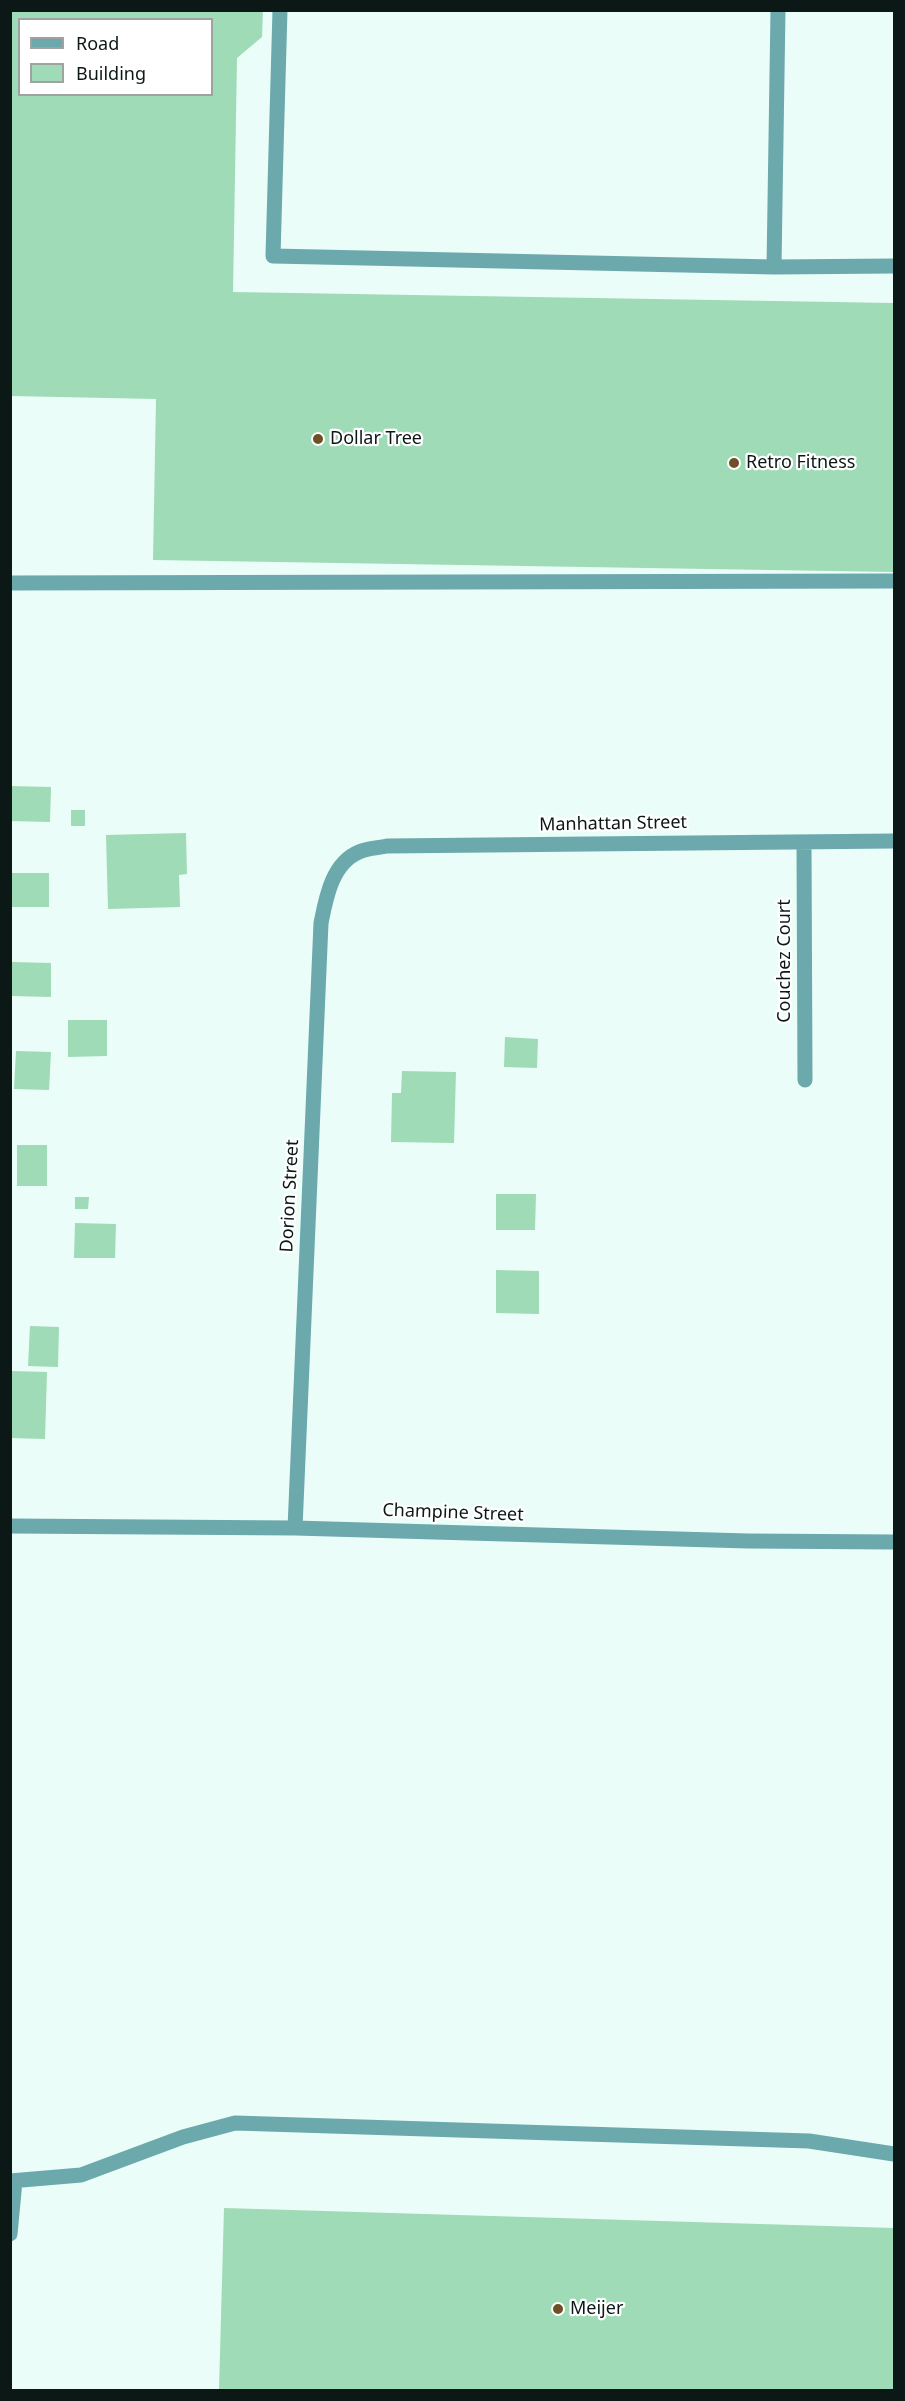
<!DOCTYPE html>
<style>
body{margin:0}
#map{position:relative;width:905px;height:2401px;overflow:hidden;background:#eafdf8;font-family:"Noto Sans",sans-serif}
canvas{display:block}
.frame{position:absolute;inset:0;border:12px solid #0c1816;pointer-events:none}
.legend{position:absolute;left:18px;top:18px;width:195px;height:78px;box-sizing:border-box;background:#fff;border:2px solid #9ea3a2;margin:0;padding:8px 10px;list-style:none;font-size:18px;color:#0c1816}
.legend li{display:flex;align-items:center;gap:12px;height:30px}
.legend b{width:30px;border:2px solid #9ea3a2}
</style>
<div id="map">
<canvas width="905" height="2401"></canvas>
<div class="frame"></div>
<ul class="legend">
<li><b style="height:8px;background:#6ca9ac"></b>Road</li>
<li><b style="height:16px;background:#9fdbb6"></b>Building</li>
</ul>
</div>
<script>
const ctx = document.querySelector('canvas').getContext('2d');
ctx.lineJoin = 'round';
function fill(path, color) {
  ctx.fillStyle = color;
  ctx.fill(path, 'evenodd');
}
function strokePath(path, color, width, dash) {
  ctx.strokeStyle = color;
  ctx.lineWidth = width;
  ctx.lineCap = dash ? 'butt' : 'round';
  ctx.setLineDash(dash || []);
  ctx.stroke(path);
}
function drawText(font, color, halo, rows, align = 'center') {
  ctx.font = font + ' "Noto Sans",sans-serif';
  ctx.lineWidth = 4.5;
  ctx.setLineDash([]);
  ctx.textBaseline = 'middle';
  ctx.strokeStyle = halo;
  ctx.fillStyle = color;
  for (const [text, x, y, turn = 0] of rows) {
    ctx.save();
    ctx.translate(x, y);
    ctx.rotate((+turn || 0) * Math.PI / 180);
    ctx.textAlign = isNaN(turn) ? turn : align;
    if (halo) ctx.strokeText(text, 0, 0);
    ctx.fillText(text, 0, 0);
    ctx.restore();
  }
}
const building = new Path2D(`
 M10,10H263L262,37L237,58L233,292L894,303V572L153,560L156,399L10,396ZM20,20H212V94H20Z
 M10,786L51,787L50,822L10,821Z
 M71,810H85V826H71Z
 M186,833L187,874L179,875L180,907L108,909L106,835Z
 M11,873H49V907H11Z
 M12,962L51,963V997L11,996Z
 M68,1020H107V1056L68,1057Z
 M505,1037L538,1039L537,1068L504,1067Z
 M16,1051L51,1052L49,1090L14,1089Z
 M402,1071L456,1072L454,1143L391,1142L392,1093H401Z
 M17,1145H47V1186H17Z
 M496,1194H536L535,1230H496Z
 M75,1197H89L88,1209H75Z
 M75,1223L116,1224L115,1258H74Z
 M496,1270L539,1271V1314L496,1313Z
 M30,1326L59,1327L58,1367L28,1366Z
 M10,1371L47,1372L45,1439L10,1438Z
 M224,2208L894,2228V2390H219Z`);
const lane = new Path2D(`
 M280,10L273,256L774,267
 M778,10L774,267L894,266
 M10,583L894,581
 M10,2181L81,2175L183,2137L235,2123L809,2141L894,2154
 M10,2234L15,2181`);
const street = new Path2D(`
 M804,842L805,1080
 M10,1526L295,1528L748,1541L894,1542
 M295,1528L321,923C326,898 332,863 359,852C367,848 378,848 387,846L894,841`);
const markers = [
 [318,439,6,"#6f5025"],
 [734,463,6,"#6f5025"],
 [558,2309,6,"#6f5025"]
];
const poiNames = [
 ["Dollar Tree",330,439],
 ["Retro Fitness",746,463],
 ["Meijer",570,2309]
];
const streetNames = [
 ["Manhattan Street",613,824,-1],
 ["Couchez Court",785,961,-90],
 ["Dorion Street",290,1196,-87],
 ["Champine Street",453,1513,2]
];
fill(building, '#9fdbb6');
strokePath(lane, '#6ca9ac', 15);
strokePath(street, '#6ca9ac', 15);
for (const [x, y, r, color] of markers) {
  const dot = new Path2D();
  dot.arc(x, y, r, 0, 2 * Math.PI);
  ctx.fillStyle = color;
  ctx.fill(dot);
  strokePath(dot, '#fff', 2);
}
drawText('18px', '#0c1816', '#fff', poiNames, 'left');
drawText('18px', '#0c1816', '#fff', streetNames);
</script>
